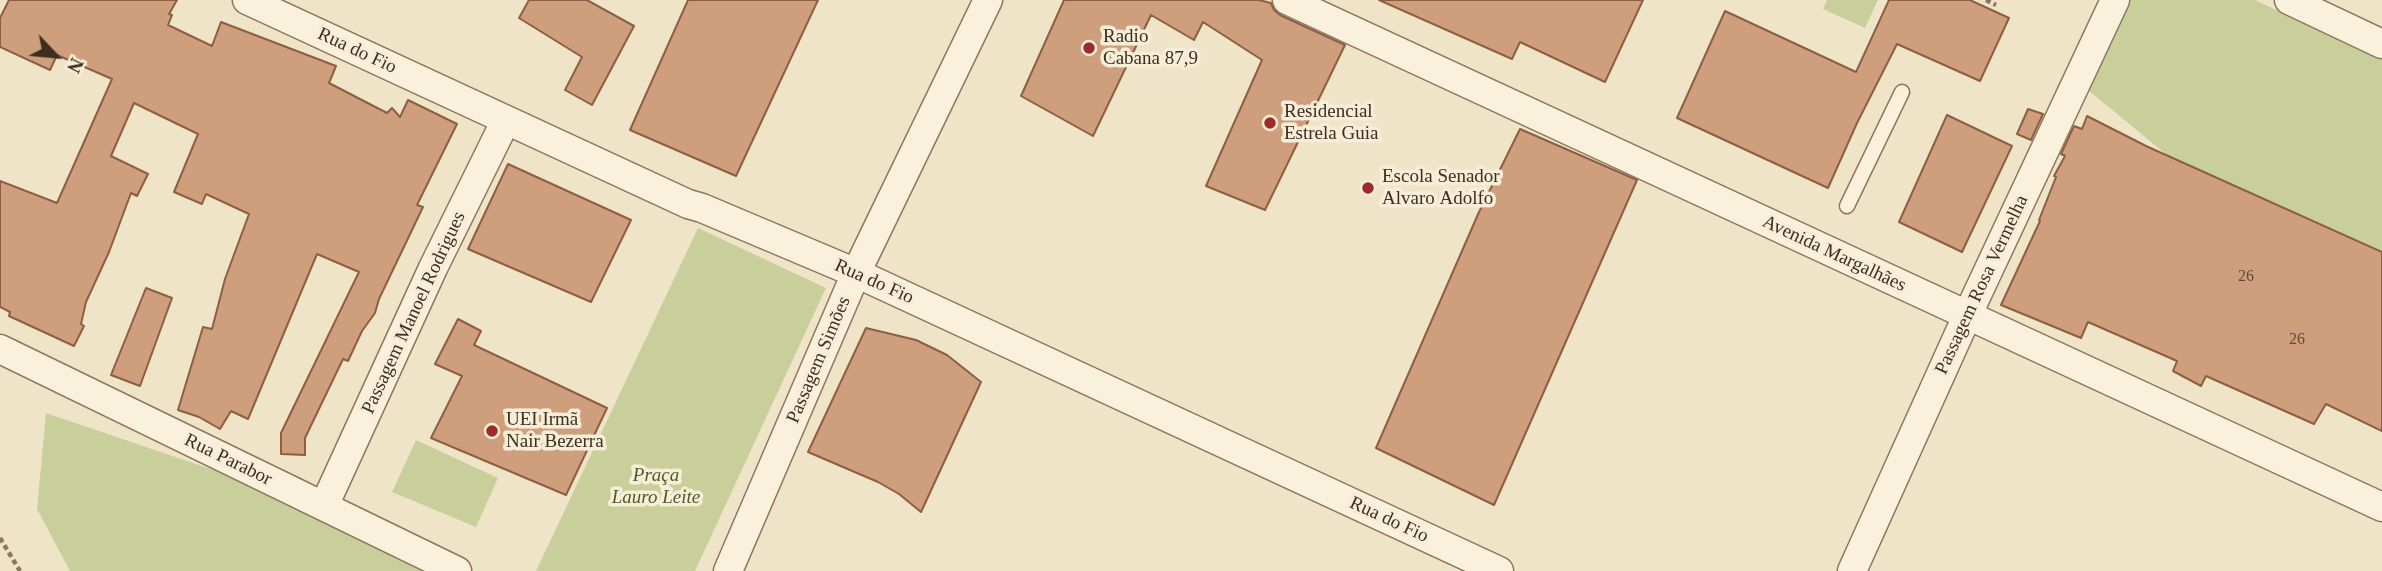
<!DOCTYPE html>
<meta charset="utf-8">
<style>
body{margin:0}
#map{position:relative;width:2382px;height:571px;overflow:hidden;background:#f0e4c8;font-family:"Times New Roman",serif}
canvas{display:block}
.north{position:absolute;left:21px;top:21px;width:70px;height:70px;-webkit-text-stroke:5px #f7eed8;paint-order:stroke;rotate:116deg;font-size:19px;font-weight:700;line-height:28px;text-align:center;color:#3d2e20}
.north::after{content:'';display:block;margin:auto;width:24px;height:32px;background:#3d2e20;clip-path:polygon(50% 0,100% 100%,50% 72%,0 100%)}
</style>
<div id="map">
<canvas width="2382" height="571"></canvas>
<div class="north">N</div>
</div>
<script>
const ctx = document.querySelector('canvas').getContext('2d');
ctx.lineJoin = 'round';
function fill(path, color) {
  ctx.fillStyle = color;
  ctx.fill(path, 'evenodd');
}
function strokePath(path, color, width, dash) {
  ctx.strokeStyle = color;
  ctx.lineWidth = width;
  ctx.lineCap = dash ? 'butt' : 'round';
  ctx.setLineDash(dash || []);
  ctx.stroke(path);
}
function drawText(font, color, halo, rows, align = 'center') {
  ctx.font = font + ' "Times New Roman",serif';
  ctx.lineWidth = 7;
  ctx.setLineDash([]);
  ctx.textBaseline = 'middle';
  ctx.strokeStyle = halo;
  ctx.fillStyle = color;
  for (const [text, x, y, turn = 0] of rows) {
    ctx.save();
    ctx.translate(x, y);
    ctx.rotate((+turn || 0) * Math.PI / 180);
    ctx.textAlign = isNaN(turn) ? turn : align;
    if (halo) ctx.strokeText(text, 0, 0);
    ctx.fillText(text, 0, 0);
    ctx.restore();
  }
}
const green = new Path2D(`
 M1827,0H1878L1865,28L1823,9Z
 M2129,0H2255L2382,60V252L2167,155L2088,90Z
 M698,228L826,288L695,571H536Z
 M46,413L302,500L437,571H70L37,509Z
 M416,440L498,478L476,527L392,492Z`);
const building = new Path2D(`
 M9,0H177L169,14L172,15L168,25L212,46L221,22L336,66L329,83L387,113L392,108L400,117L408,100L457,124L417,205L423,207L379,299L375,313L362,331L348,361L343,359L305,438V455L281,454V433L359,272L317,254L248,419L231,411L220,429L199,417L178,410L203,327L212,329L225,279L249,214L206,194L202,204L174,192L198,134L134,103L111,156L148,174L137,196L131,193L109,252L86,302L81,324L84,326L74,346L9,316L10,312L0,307V181L57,203L112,79L57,55L50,70L0,47V18Z
 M529,0H587L634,26L592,105L565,90L582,57L519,18Z
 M688,0H818L736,176L630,130Z
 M1064,0H1259L1271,3L1274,10L1280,15L1345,45L1265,210L1206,186L1262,60L1203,22L1194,40L1151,15L1093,136L1021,96Z
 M1379,0H1643L1605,82L1520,42L1512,59Z
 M1889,0H1970L2009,18L1980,81L1897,44L1857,123L1828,188L1677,118L1725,11L1856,72Z
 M2028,109L2043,114L2031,140L2017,134Z
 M1947,115L2012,146L1962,252L1899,222Z
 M2087,116L2146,146L2382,252V431L2326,404L2314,424L2206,376L2201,386L2173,371L2177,361L2088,322L2081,338L2001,305L2040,221L2039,220L2056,177L2054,176L2065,156L2061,154L2074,126L2082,129Z
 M1520,129L1637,180L1494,505L1376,448L1479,212Z
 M508,164L631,220L591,302L468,249Z
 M146,288L172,298L140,386L111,375Z
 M458,319L481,331L474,345L607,408L566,495L431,438L462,376L435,364Z
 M866,328L916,340L947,355L981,382L921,512L899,494L878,482L808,452Z`);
const path = new Path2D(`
 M1986,0L1996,5
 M0,538L20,571`);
const service = new Path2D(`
 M1847,206L1902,92`);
const minor = new Path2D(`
 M247,0L688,204L702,208L856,273L1499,571
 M1287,0L2382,507
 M2289,0L2382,44
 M0,349L457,571
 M324,506L433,268L506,120
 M728,571L856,273L988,0
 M1852,571L1967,316L2115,0`);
const markers = [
 [1089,48,7,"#9e2a2b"],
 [1270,123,7,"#9e2a2b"],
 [1368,188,7,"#9e2a2b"],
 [492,431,7,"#9e2a2b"]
];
const numberNames = [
 ["26",2246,277],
 ["26",2297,340]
];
const poiNames = [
 ["Radio",1103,37],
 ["Cabana 87,9",1103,59],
 ["Residencial",1284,112],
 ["Estrela Guia",1284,134],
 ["Escola Senador",1382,177],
 ["Alvaro Adolfo",1382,199],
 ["UEI Irmã",506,420],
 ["Nair Bezerra",506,442]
];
const streetNames = [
 ["Rua do Fio",357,51,25],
 ["Avenida Margalhães",1834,254,25],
 ["Rua do Fio",874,282,24],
 ["Passagem Rosa Vermelha",1982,285,-65],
 ["Passagem Manoel Rodrigues",414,313,-65],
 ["Passagem Simões",819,360,-67],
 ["Rua Parabor",228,460,26],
 ["Rua do Fio",1389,520,25]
];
const parkNames = [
 ["Praça",656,476],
 ["Lauro Leite",656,498]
];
fill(green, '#c9cf9b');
fill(building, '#cf9f7d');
strokePath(building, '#8d5f41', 2);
strokePath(service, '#8d765c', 17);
strokePath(minor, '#8d765c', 31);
strokePath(path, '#8d765c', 4.5, [5, 3.5]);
strokePath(service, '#faf1dc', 14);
strokePath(minor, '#faf1dc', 28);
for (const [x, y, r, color] of markers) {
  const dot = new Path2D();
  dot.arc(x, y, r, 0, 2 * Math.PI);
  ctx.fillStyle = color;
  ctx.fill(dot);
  strokePath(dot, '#f7eed8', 2.5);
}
drawText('16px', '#624a37', null, numberNames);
drawText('19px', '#3d2e20', '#f7eed8', poiNames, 'left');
drawText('19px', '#3d2e20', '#f7eed8', streetNames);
drawText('italic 19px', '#4d5a26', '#f7eed8', parkNames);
</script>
